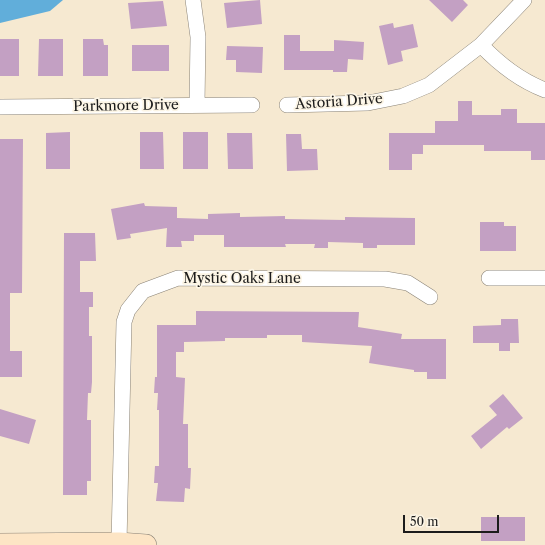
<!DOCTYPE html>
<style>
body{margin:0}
#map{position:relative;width:545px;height:545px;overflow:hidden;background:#f6e9d1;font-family:"Libre Caslon Text",serif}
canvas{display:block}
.scale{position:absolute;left:403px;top:515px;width:96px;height:18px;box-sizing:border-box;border:2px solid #1c1c1c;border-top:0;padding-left:5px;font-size:12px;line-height:14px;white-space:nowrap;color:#1c1c1c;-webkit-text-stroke:3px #fcf5e5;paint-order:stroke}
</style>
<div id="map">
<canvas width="545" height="545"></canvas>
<div class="scale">50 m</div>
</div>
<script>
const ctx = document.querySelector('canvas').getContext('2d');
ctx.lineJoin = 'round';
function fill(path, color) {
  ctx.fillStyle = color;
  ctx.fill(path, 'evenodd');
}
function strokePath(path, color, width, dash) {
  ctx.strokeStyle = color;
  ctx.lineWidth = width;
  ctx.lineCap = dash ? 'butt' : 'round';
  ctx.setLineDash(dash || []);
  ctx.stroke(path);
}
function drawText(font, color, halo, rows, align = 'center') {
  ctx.font = font + ' "Libre Caslon Text",serif';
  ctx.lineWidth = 3.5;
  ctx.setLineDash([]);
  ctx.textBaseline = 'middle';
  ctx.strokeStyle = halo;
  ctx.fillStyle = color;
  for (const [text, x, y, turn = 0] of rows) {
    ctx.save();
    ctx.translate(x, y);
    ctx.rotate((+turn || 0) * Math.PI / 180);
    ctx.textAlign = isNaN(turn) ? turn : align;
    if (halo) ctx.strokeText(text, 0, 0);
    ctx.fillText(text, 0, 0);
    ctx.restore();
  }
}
const water = new Path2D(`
 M0,0H63L50,11L0,23Z`);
const building = new Path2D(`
 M260,0L262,24L227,28L224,3Z
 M429,0H463L468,5L452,22Z
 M163,1L167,26L131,29L128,3Z
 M393,23L394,28L413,24L418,47L401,51L403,61L388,65L379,26Z
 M284,35H300V51H334V40L364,42L363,60L348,59L347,72H333V70H284Z
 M0,39H19V76H0Z
 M39,39H63V76H38Z
 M83,39H103L104,45H108V76H83Z
 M132,45H169V71H132Z
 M227,46L263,47L262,73L236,72V60H226Z
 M458,101H472V115H501V109H517V123H545V160H531V151H484V145H423V154H412V170H389V133H435V121H458Z
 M70,132V169H46V133Z
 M140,132H163L164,169H140Z
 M183,132H208V169H183Z
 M227,133H252L253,169H228Z
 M286,134H301L302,149H317L318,170L287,171Z
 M0,139H23L22,293H10V351H22V377H0Z
 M144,203L145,206L177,207V218L208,219V214L240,213V217L285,216V219L345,220V217L415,218V245H377V248H363V243L328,242V248H314L315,244H285L286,247H224V235H194V241H181L182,247H166L167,228L130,234L131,238L117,240L111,209Z
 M480,222H504V226H516V251H480Z
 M64,233H95L96,261H80V292H93V307H89V336H92V382L91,393H88L87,420H91V481H87V495H63Z
 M196,311L359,312L358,327L402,334L401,339H446V379H427V372H414V370L369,363L372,346L302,342V335H267V338H225V341L184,342V352H176V377L185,378L183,424H188V468H191L190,489L185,488L184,502L156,501L158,483H154L155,466H159V410H157L158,393H154L155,377H157V325H196Z
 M501,319H518L519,343H510V351H499V343H473V326L501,325Z
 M503,394L523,418L509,429L507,427L481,449L471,436L497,415L489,406Z
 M0,409L36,420L29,444L0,436Z
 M481,517H525V541H481Z`);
const street = new Path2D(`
 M193,0L198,37L197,105
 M481,45C500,65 519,80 545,90
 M287,105L368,103L403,96L429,85L481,45L524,0
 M0,107L252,105
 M489,278H545
 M119,543L124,322L128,310L143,291L178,278L385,279L408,283L430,297`);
const secondary = new Path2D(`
 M0,544L119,543L146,545`);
const streetNames = [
 ["Astoria Drive",339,102,-4],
 ["Parkmore Drive",126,106,-1],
 ["Mystic Oaks Lane",242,279]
];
fill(water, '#61aeda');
fill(building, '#c3a0c3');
strokePath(street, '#898276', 16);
strokePath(secondary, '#898276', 22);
strokePath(street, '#fff', 15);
strokePath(secondary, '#fde5c5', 21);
drawText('14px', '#1c1c1c', '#fcf5e5', streetNames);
</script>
